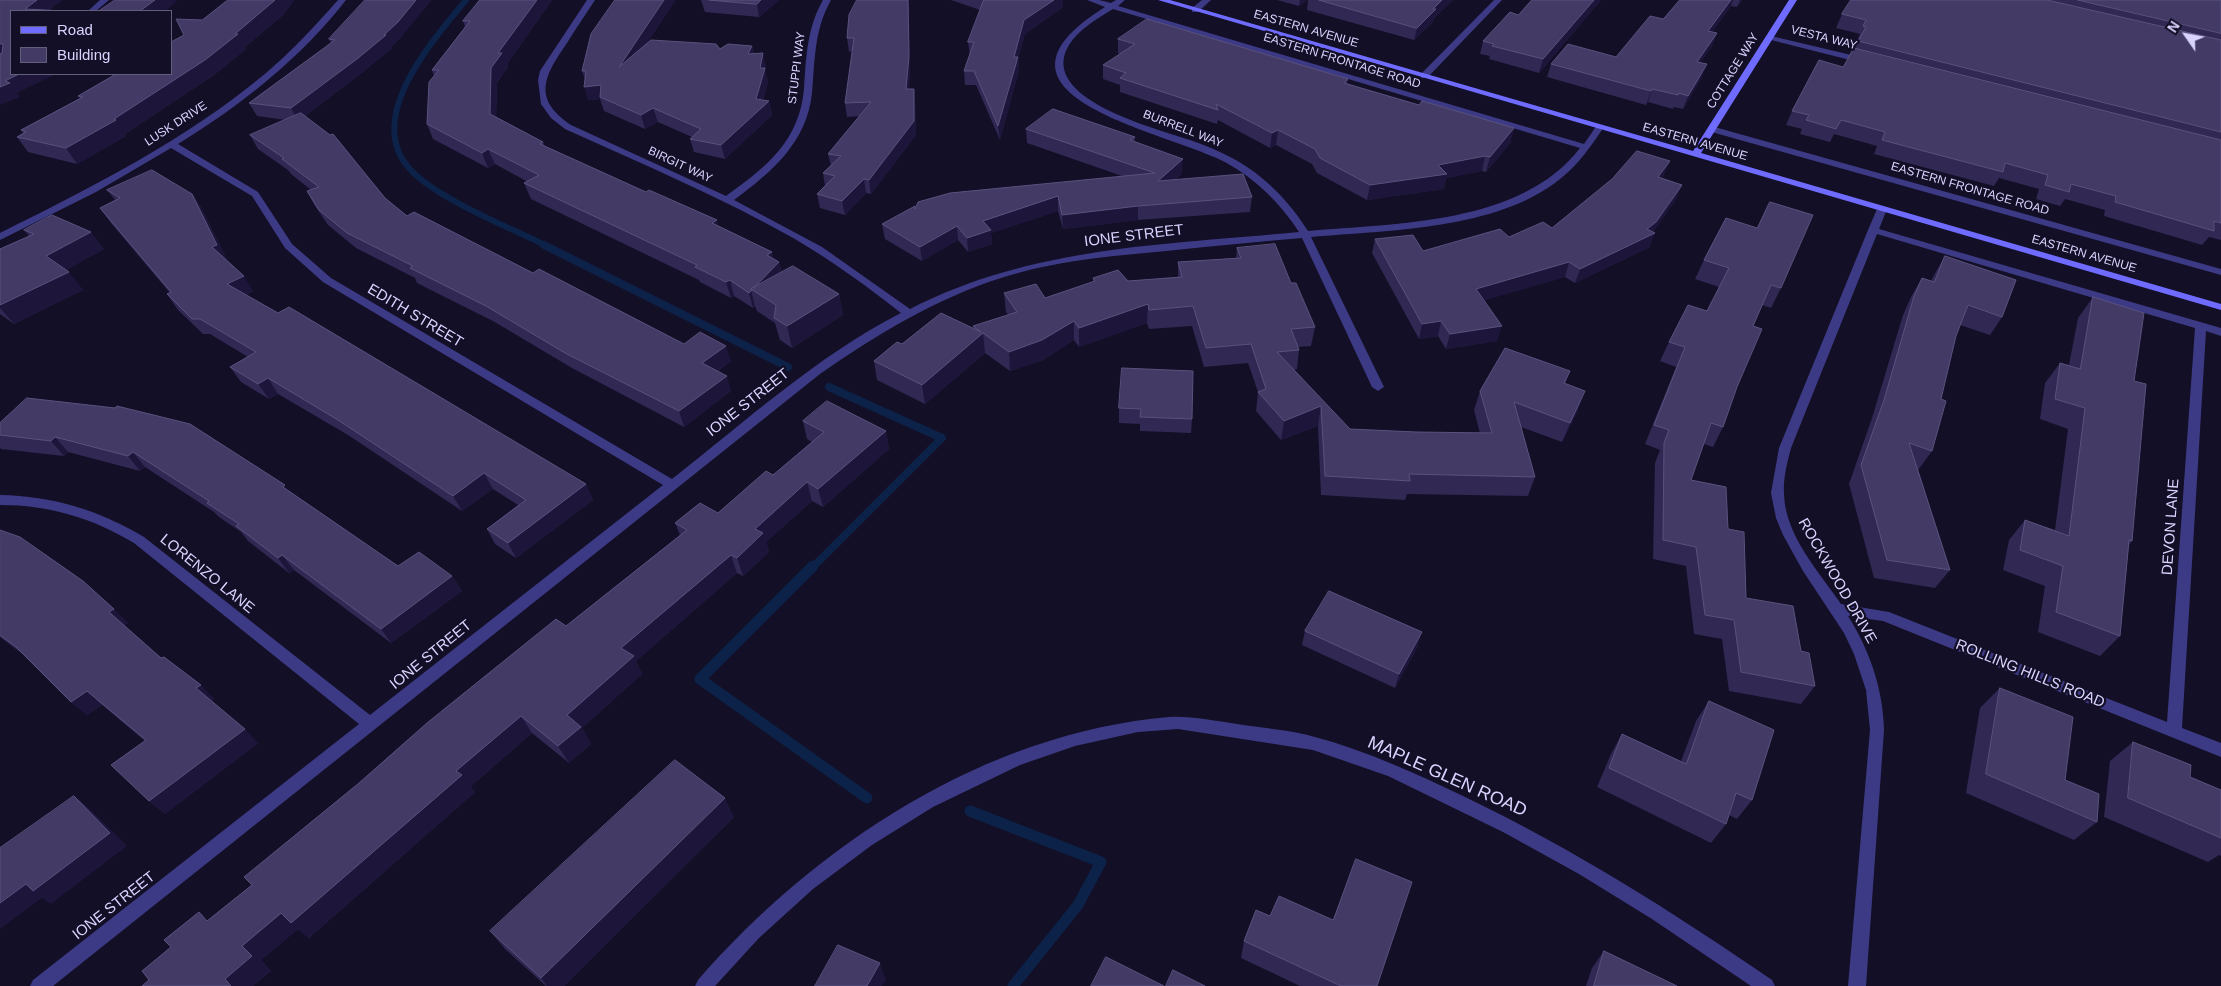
<!DOCTYPE html>
<style>
body{margin:0}
#map{position:relative;width:2221px;height:986px;overflow:hidden;background:#130f26;font-family:Helvetica,sans-serif}
canvas{display:block}
.legend{position:absolute;left:10px;top:10px;width:162px;height:65px;box-sizing:border-box;background:#130f26;border:1px solid #625e7d;margin:0;padding:6px 9px;list-style:none;font-size:15px;color:#d9d4ff}
.legend li{display:flex;align-items:center;gap:10px;height:25px}
.legend b{width:25px;border:1px solid #625e7d}
.north{position:absolute;left:2161px;top:10px;width:50px;height:50px;-webkit-text-stroke:4px #130f26;paint-order:stroke;rotate:303deg;font-size:14px;font-weight:700;line-height:20px;text-align:center;color:#d9d4ff}
.north::after{content:'';display:block;margin:auto;width:18px;height:22px;background:#d9d4ff;clip-path:polygon(50% 0,100% 100%,50% 72%,0 100%)}
</style>
<div id="map">
<canvas width="2221" height="986"></canvas>
<ul class="legend">
<li><b style="height:6px;background:#6f6bff"></b>Road</li>
<li><b style="height:14px;background:#433a66"></b>Building</li>
</ul>
<div class="north">N</div>
</div>
<script>
const ctx = document.querySelector('canvas').getContext('2d');
ctx.lineJoin = 'round';
function strokePath(path, color, width, dash) {
  ctx.strokeStyle = color;
  ctx.lineWidth = width;
  ctx.lineCap = dash ? 'butt' : 'round';
  ctx.setLineDash(dash || []);
  ctx.stroke(path);
}
function fill(path, color) {
  ctx.fillStyle = color;
  ctx.fill(path, 'evenodd');
}
function drawText(font, color, halo, rows, align = 'center') {
  ctx.font = font + ' Helvetica,sans-serif';
  ctx.lineWidth = 4.5;
  ctx.setLineDash([]);
  ctx.textBaseline = 'middle';
  ctx.strokeStyle = halo;
  ctx.fillStyle = color;
  for (const [text, x, y, turn = 0] of rows) {
    ctx.save();
    ctx.translate(x, y);
    ctx.rotate((+turn || 0) * Math.PI / 180);
    ctx.textAlign = isNaN(turn) ? turn : align;
    if (halo) ctx.strokeText(text, 0, 0);
    ctx.fillText(text, 0, 0);
    ctx.restore();
  }
}
const streamFar2 = new Path2D(`
 M466,0C433,40 364,117 409,168C433,197 511,228 547,246`);
const streamFar1 = new Path2D(`
 M544,245L788,367
 M812,568L942,438L829,387`);
const stream = new Path2D(`
 M813,566L700,679L867,798
 M970,811L1101,862L1078,905L1013,986`);
const street = new Path2D(`
 M100,0H109L96,11H88Z
 M338,0H346C301,58 240,106 178,144L258,192L292,244L331,278L672,479C746,421 817,356 901,313C867,286 832,261 795,239C721,197 642,164 565,129L551,118L541,104L538,80L540,71L587,0H595C586,14 576,28 567,43C545,75 531,98 571,125L726,196C766,167 799,142 804,89C806,57 807,28 823,0H831C814,30 815,60 812,93C807,142 772,172 734,200L822,247L910,309C1033,246 1164,245 1299,232C1280,203 1256,179 1225,162C1166,131 962,96 1105,7L1087,0H1099L1111,3L1116,0H1125L1118,6L1584,144L1597,125L1604,127C1591,146 1579,164 1560,179C1497,230 1389,230 1311,237L1384,387L1378,391L1372,387L1302,238C1256,242 1211,246 1166,251C1110,256 1054,261 1001,278C935,299 876,335 820,374L53,986H30L33,980L359,724L134,543C92,518 50,505 0,505V495C52,496 99,510 144,537L370,715L663,485L323,282L285,248L252,196L171,148L96,192L0,240V233C92,187 186,140 266,73C292,51 315,26 338,0ZM1113,9L1580,148C1521,225 1396,223 1308,231C1289,201 1264,175 1232,158C1219,151 1205,145 1190,140C1158,129 1036,99 1069,45C1079,29 1097,19 1113,9Z
 M1202,0H1211L1198,12H1192V8Z
 M1494,0H1502L1427,78H1421V74Z
 M1767,35L1868,59L1869,61L1862,63L1767,39Z
 M1711,126L2221,269V275L1708,131V127Z
 M1882,206L1887,209L1879,229L2221,328V336L2206,331L2182,728L2221,743V757L1883,621L1848,616C1870,651 1883,689 1884,730L1866,986H1848L1870,730L1866,690L1854,654L1844,633L1803,571L1783,535L1776,518L1771,493L1779,448L1868,230L1877,209ZM1877,234L2195,328L2167,722L1889,612L1841,604C1819,572 1785,535 1784,494C1783,479 1787,463 1791,448Z
 M1169,717C1192,716 1214,721 1237,724C1263,728 1290,730 1315,737C1367,751 1415,773 1463,796C1572,848 1673,912 1772,980L1775,986H1751L1652,919L1579,874L1503,832L1388,776L1313,750L1178,729L1138,732L1075,746L1020,765L933,807L872,845L813,889L759,938L715,986H695L698,980C817,844 985,733 1169,717Z`);
const secondary = new Path2D(`
 M1158,0H1170L1693,151L1789,0H1797L1701,153L2221,304V310Z`);
const wall = new Path2D(`
 M228,0H294L283,15L245,47L246,49L214,75L125,134L126,136L77,164L28,152L17,137L23,133L21,130L80,98L78,96L184,35Z
 M480,0H552L507,64L508,67L497,83L496,117L543,142L545,146L719,226L772,252L773,259L779,262L782,273L839,294L843,315L792,348L780,340L775,323L757,311L755,306L753,308L734,296L731,298L700,282L699,280L531,199L524,183L528,182L495,164L488,168L433,139L427,124L434,76L432,70L465,27L463,21Z
 M701,0H779L759,17L705,12Z
 M951,0H1063V7L1025,34L1018,58L1019,70L1000,140L976,85H965L964,71L970,56L968,42L980,10Z
 M1277,0H1307L1299,6Z
 M1308,0H1453L1434,18L1433,22L1414,40L1307,10Z
 M1601,0L1539,73L1489,59L1490,56L1480,54L1483,41L1518,15Z
 M1680,0H1742L1737,7L1731,6L1712,32L1717,33L1712,46L1700,63L1702,77L1683,109L1674,107L1673,109L1648,102L1646,105L1547,77L1551,64L1616,57L1663,19Z
 M1851,0H2221V240L2209,237L2202,245L2104,216L2105,210L2065,199L2060,206L2036,199L2039,189L1999,178L1994,186L1874,154L1877,146L1834,134L1830,142L1800,134L1802,129L1786,125L1792,111L1843,67L1855,48L1859,40H1857L1860,34L1836,28L1842,14Z
 M849,15L910,69L909,89L915,102L916,135L871,194L866,193L845,215L820,208L817,194L825,186L823,173L831,166L828,154L860,116L847,117L845,103L852,51L849,52L847,38Z
 M403,35L391,47L392,48L363,72L305,116L385,198L407,216L533,273L684,344L731,361L718,371L731,391L684,427L572,368L493,321L417,283L415,278L356,248L328,225L315,206L307,191L311,190L291,174L288,170L258,149L250,135L286,120L257,116L249,103L331,43L329,39Z
 M1118,39L1348,79L1347,84L1419,105L1514,128L1510,143L1486,172L1482,171L1446,178L1444,189L1367,200L1317,173L1312,164L1276,145L1270,148L1218,120L1217,124L1120,92V85L1103,79V65L1120,54L1118,53Z
 M647,43L720,49L752,46L754,53L766,66L765,70L768,82L763,100L769,101L772,115L725,159L694,152L690,139L692,137L658,122L645,129L604,111L600,99L588,100L585,79L582,71Z
 M1026,129L1135,137V142L1182,173L1175,180L1252,197L1250,212L1138,220L1063,229L1058,211L991,233L992,244L968,252L958,240L922,261L885,239L882,224L916,208L1122,176L1027,143Z
 M1664,175L1662,178L1682,185L1676,199L1653,232L1650,247L1575,283L1565,277L1484,300L1497,341L1446,349L1438,336L1419,339L1372,253L1375,239L1423,251L1509,237L1552,228Z
 M107,190L192,194L202,209L227,260H226L253,291L246,295L586,484L593,500L516,558L495,544L487,529L518,505L493,489L462,511L348,435L278,394L269,399L241,382L230,367L248,357L210,334H203L178,310L167,294L170,293L111,223L100,208L115,200Z
 M1726,218L1781,288L1771,308L1762,305L1753,326L1737,387L1723,427L1713,447L1704,444L1691,480L1728,529L1746,598L1801,651L1815,686L1801,704L1729,691L1722,639L1694,634L1686,566L1653,559L1655,463L1660,450L1645,444L1676,367L1660,361L1669,342L1707,311L1719,287L1695,279L1704,260Z
 M24,230L104,249L66,270L83,290L14,324L0,314V249L29,236Z
 M1237,248L1291,283L1315,327L1311,346L1298,347L1299,350L1297,369L1294,370L1350,429L1416,432L1480,433L1474,410L1480,391L1570,371L1565,384L1578,410L1562,442L1521,427L1535,477L1528,496L1407,494L1405,500L1321,495L1318,426L1281,440L1256,411L1258,392L1248,363L1204,367L1192,326L1149,329L1147,323L1079,347L1074,340L1043,360L1010,371L985,353L925,404L877,380L874,361L902,344L973,328V326L1008,315L1006,312L1004,293L1045,298L1093,282V278L1128,281L1178,277V262L1236,258Z
 M1945,256L2002,317L1990,335L1960,325L1956,336L1941,399L1932,451L1918,470L1950,570L1935,588L1874,578L1849,484L1872,418L1903,315L1911,297L1922,278L1931,281L1934,275Z
 M2093,297L2134,381L2132,541L2129,545L2120,636L2100,656L2038,632L2045,586L2003,570L2009,540L2025,520L2055,530L2068,429L2040,419L2045,383L2060,363L2069,365L2078,318Z
 M1122,368L1192,419L1191,433L1140,431V424L1119,423V408Z
 M27,398L290,492L398,566L452,576L462,591L391,643L294,570L289,573L248,541L241,532L219,517L214,512L145,467L140,471L68,452L64,456L1,449L0,447V423Z
 M803,421L886,431L889,449L823,507L812,501L766,542L769,552L743,576L737,573L636,661L642,674L582,728L591,744L569,763L532,733L470,787L475,792L309,938L298,929L261,960L271,971L253,986H142L149,980L209,920L566,626L680,535L675,523L718,513L773,475L812,442L807,439Z
 M0,530L128,623L124,625L161,658L214,699L211,701L258,743L165,814L149,801L145,741L102,705L87,715L71,702L24,655L0,637Z
 M1305,631L1418,646L1395,688L1302,645Z
 M2000,688L2065,780L2097,822L2074,840L1966,793L1980,708Z
 M1709,701L1752,800L1737,819L1729,815L1726,824L1711,843L1597,787L1611,754L1622,734L1681,761L1696,721Z
 M2133,742L2190,777L2221,790V856L2219,855L2208,862L2104,817L2110,761Z
 M734,817L564,986H546L505,949L490,931Z
 M1270,916L1377,986H1300L1241,958L1244,941Z
 M1604,951L1677,986H1586L1592,968Z`);
const shadedWall = new Path2D(`
 M37,0H63L48,11L25,9Z
 M155,0H177L174,4L165,11H140Z
 M275,0H294L283,15L245,47L246,49L214,75L125,134L126,136L77,164L66,148L114,119L235,34Z
 M416,0H432L403,35L391,47L392,48L363,72L298,121L291,108L384,35Z
 M537,0H552L507,64L508,67L497,83L496,129L490,114L491,68L498,53Z
 M664,0H676L623,80L619,67Z
 M761,0H779L759,17L757,4Z
 M908,0H909L910,69L908,103L906,89Z
 M1054,0H1063V7L1025,34L1018,58L1019,70L1000,140L998,126L1014,57L1024,20Z
 M1300,0H1307L1299,6Z
 M1442,0H1453L1434,18L1433,22L1414,40L1417,28L1433,9Z
 M1594,0H1601L1539,73L1543,59Z
 M1731,0H1733L1731,6L1703,44L1708,31Z
 M1740,0H1742L1737,7Z
 M1717,33L1712,46L1692,75L1697,62Z
 M0,44H1L10,57L0,63Z
 M752,46L755,59L748,54Z
 M763,53L766,66L765,70L768,82L760,110L769,101L772,115L725,159L721,145L756,99Z
 M1707,64L1702,77L1683,109L1688,96Z
 M19,74H56L17,93L20,97L0,105V87L5,81Z
 M601,85L600,99L588,100L584,87Z
 M914,89L915,102L916,135L871,194L869,180Z
 M1652,89L1648,102L1646,105L1651,91Z
 M653,108L658,122L645,129L641,115Z
 M1514,128L1510,143L1486,172L1490,157Z
 M1278,130L1276,145L1270,148L1272,133Z
 M488,149L495,164L488,168L482,153Z
 M1485,156L1482,171L1446,178L1444,189L1367,200L1370,185L1438,165Z
 M1183,159L1182,173L1157,195L1158,181Z
 M1670,161L1664,175L1653,191L1658,177Z
 M864,179L866,193L845,215L842,201Z
 M1682,185L1676,199L1652,234L1655,233L1650,247L1575,283L1580,269L1647,229Z
 M192,194L202,209L227,260L222,262L212,247Z
 M1058,196V211L991,233L992,244L968,252L967,238L983,221Z
 M1138,206V220L1063,229L1062,215Z
 M717,220L721,236L712,223Z
 M957,226L958,240L922,261L920,247Z
 M91,232L104,249L60,274L46,256Z
 M772,252L775,266L779,262L783,278L751,290L767,255Z
 M1569,262L1565,277L1472,304L1476,289Z
 M69,272L83,290L14,324L0,308V305Z
 M244,276L253,291L237,299L227,284Z
 M730,280L734,296L731,298L726,282Z
 M751,290L755,306L753,308L749,293Z
 M839,294L843,315L792,348L787,326Z
 M1148,304L1147,323L1079,347V328Z
 M1074,321V340L1043,360L1010,371L1009,352Z
 M1441,321L1438,336L1419,339L1422,324Z
 M1502,326L1497,341L1446,349L1450,334Z
 M983,333L985,353L925,404L922,385Z
 M726,346L731,361L707,378L702,363Z
 M727,376L731,391L684,427L679,411Z
 M268,378L278,394L269,399L258,384Z
 M1585,391L1578,410L1562,442L1570,423Z
 M1321,406L1318,426L1281,440L1284,421Z
 M886,431L889,449L823,507L818,489Z
 M55,437L68,452L64,456L51,441Z
 M133,452L145,467L140,471L128,456Z
 M484,473L493,489L462,511L453,496Z
 M807,482L812,501L766,542L769,552L743,576L737,558L755,529Z
 M586,484L593,500L516,558L508,543Z
 M282,555L294,570L289,573L278,558Z
 M731,555L737,573L636,661L642,674L582,728L591,744L569,763L558,746L567,715L621,648Z
 M452,576L462,591L391,643L381,629Z
 M114,609L128,623L123,626L109,612Z
 M1422,632L1418,646L1395,688L1399,674Z
 M201,685L214,699L210,702L196,688Z
 M87,691L102,705L87,715L71,702Z
 M521,716L532,733L470,787L475,792L309,938L298,929L261,960L271,971L253,986H231L225,979L242,946L456,771Z
 M245,729L258,743L165,814L149,801Z
 M74,796L90,809L127,846L51,904L42,898L0,929V903L26,884Z
 M725,798L734,817L564,986H547L541,978Z
 M880,963L886,980L882,986H867Z`);
const building = new Path2D(`
 M0,0H37L25,9L65,11H11V74H19L5,81L10,83L0,87V54L2,53L3,44H0Z
 M115,0H155L140,11H99Z
 M228,0H275L235,34H238L205,60L114,119L116,120L66,148L17,137L26,132L21,130L83,97L78,96L116,74H171V42L184,35L176,19L202,20Z
 M365,0H416L398,22L384,35H386L357,59L291,108L249,103L335,40L329,39Z
 M480,0H537L498,53H502L491,68L490,114L543,142L540,144L646,192L649,190L717,220L712,223L772,252L767,255L779,262L749,293L730,280L726,282L695,267L697,265L524,183L539,175L488,149L482,153L427,124L429,82L439,70H432L470,21H463Z
 M615,0H664L619,67L651,40L716,44L720,49L728,44L752,46L748,54L763,53L760,68H765L756,99L769,101L721,145L690,139L701,129L653,108L641,115L600,97L601,85L584,87L586,71H582L591,34Z
 M709,0H761L757,4Z
 M857,0H908L909,56L906,89H914V121L869,180L864,179L842,201L817,194L835,176L823,173L841,156L828,154L871,102L845,103L854,38H847L849,15Z
 M984,0H1054L1024,20L1014,57H1018L998,126L974,71H964L974,42H968Z
 M1319,0H1442L1433,9H1436L1417,28Z
 M1532,0H1594L1543,59L1492,46L1494,44L1483,41L1510,12L1518,15Z
 M1680,0H1731L1708,31L1717,33L1697,62L1707,64L1688,96L1679,93L1678,95L1652,89L1651,91L1551,64L1568,44L1616,57L1650,16L1663,19Z
 M1851,0H2047L2221,40V132L1858,41L1866,27L1863,26L1866,20L1842,14Z
 M2078,0H2221V33Z
 M1147,19L1348,79L1344,83L1419,105L1422,101L1514,128L1490,157L1485,156L1438,165L1447,174L1370,185L1320,158L1315,149L1278,130L1272,133L1216,104L1218,110L1120,78L1126,73L1103,65L1135,44L1118,39Z
 M1854,48L2221,140V223L2214,221V231L2115,202L2116,196L2071,184L2069,192L2045,185L2048,175L2005,163L2003,172L1882,140L1885,132L1841,120L1836,129L1806,120L1809,115L1792,111L1819,60L1843,67Z
 M1053,109L1135,137L1130,140L1183,159L1158,181L1243,174L1252,197L1138,206L1062,215L1058,196L983,221L991,230L967,238L957,226L920,247L882,224L915,206V209L918,202L950,193L1155,173L1026,129Z
 M301,113L330,135L333,134L385,198L407,216L414,212L533,273L539,269L684,344L700,332L726,346L702,363L727,376L679,411L565,353L486,306L410,268L413,266L347,233L319,210L307,191L319,187L282,159L284,158L250,135Z
 M1637,151L1670,161L1658,177L1682,185L1656,222L1647,229L1655,233L1580,269L1569,262L1476,289L1502,326L1450,334L1441,321L1422,324L1375,239L1413,235L1423,251L1500,229L1509,237L1543,222L1552,228L1612,179Z
 M152,170L192,194L217,245L212,247L244,276L227,284L278,313L289,307L586,484L508,543L487,529L526,500L484,473L453,496L338,420L268,378L258,384L230,367L256,352L200,319H192L167,294L171,292L100,208L120,198L107,190Z
 M1770,202L1813,215L1781,288L1771,285L1753,326L1762,329L1737,387L1723,427L1711,423L1691,480L1726,487L1728,529L1744,532L1746,598L1793,606L1801,651L1809,653L1815,686L1741,672L1734,620L1705,615L1696,547L1663,540L1664,443L1669,430L1654,425L1685,347L1669,342L1688,305L1707,311L1729,268L1704,260L1726,218L1757,228Z
 M52,215L91,232L46,256L69,272L0,305V249L34,234L24,230Z
 M1275,244L1291,283H1296L1315,327L1291,329L1299,350L1277,352L1350,429L1416,432L1492,433L1480,391L1505,348L1570,371L1564,383L1585,391L1570,423L1514,402L1535,477L1409,474L1410,481L1325,476L1321,406L1284,421L1258,392L1266,389L1251,344L1206,348L1193,306L1149,310L1148,304L1079,328L1074,321L1042,340L1009,352L983,333L922,385L874,361L897,342L902,344L941,313L981,332L973,326L1017,312L1004,293L1036,284L1045,298L1095,281L1093,278L1118,270L1128,281L1182,277L1178,262L1241,258L1237,248Z
 M1945,256L2016,280L2002,317L1968,305L1956,336L1941,399L1946,401L1932,451L1909,443L1950,570L1887,560L1861,465L1884,400L1914,296L1922,278L1934,282Z
 M793,266L839,294L787,326L774,318L776,305L751,289Z
 M2093,297L2144,313L2134,381L2146,384L2132,541L2129,540L2120,636L2056,612L2063,566L2020,550L2025,520L2069,536L2085,408L2055,399L2060,363L2080,369Z
 M1122,368L1193,371L1192,419L1140,417L1141,409L1119,408Z
 M27,398L115,408L117,406L190,424L285,485L283,487L398,566L419,552L452,576L381,629L282,555L278,558L236,526L239,524L207,503L209,501L133,452L128,456L55,437L51,441L0,435V423Z
 M827,401L886,431L818,489L807,482L755,529L763,533L737,558L731,555L621,648L634,656L567,715L581,727L558,746L521,716L456,771L462,775L291,923L281,913L242,946L252,956L225,979L231,986H142L149,980L142,971L171,947L164,940L199,912L207,921L252,885L244,877L359,783L427,723L556,619L566,626L687,530L675,523L700,503L718,513L766,471L773,475L824,432L803,421Z
 M0,530L20,537L83,581L114,609L109,612L161,658L164,657L201,685L196,688L245,729L149,801L111,765L146,740L87,691L71,702L16,647L0,635Z
 M1329,591L1422,632L1399,674L1305,631Z
 M2000,688L2073,717L2065,780L2099,794L2097,822L1986,774Z
 M1709,701L1774,730L1752,800L1736,793L1726,824L1609,768L1622,734L1686,764Z
 M2133,742L2191,765L2190,777L2221,790V838L2128,798Z
 M675,760L725,798L541,978L490,931Z
 M74,796L110,833L33,891L26,884L0,903V848Z
 M1356,859L1412,882L1377,986H1341L1244,941L1256,910L1270,916L1279,896L1333,920Z
 M838,945L880,963L867,986H815Z
 M1604,951L1677,986H1594Z
 M1106,957L1164,986H1091Z
 M1173,970L1205,986H1166Z`);
const farStreetnames = [
 ["EASTERN AVENUE",1306,29,16],
 ["VESTA WAY",1824,38,14],
 ["EASTERN FRONTAGE ROAD",1342,61,17],
 ["STUPPI WAY",797,68,-83],
 ["COTTAGE WAY",1733,71,-58],
 ["LUSK DRIVE",176,124,-33],
 ["BURRELL WAY",1183,129,21],
 ["EASTERN AVENUE",1695,142,16],
 ["BIRGIT WAY",680,165,25],
 ["EASTERN FRONTAGE ROAD",1970,189,16],
 ["EASTERN AVENUE",2084,254,16]
];
const streetNames = [
 ["IONE STREET",1134,236,-7],
 ["EDITH STREET",415,316,31],
 ["IONE STREET",748,403,-38],
 ["DEVON LANE",2171,527,-86],
 ["LORENZO LANE",207,574,39],
 ["ROCKWOOD DRIVE",1837,581,60],
 ["IONE STREET",431,655,-39],
 ["ROLLING HILLS ROAD",2030,674,22],
 ["IONE STREET",114,906,-38]
];
const nearStreetnames = [
 ["MAPLE GLEN ROAD",1447,777,24]
];
strokePath(streamFar2, '#0c2248', 6);
strokePath(streamFar1, '#0c2248', 8);
strokePath(stream, '#0c2248', 11);
fill(street, '#3d3a85');
fill(secondary, '#6f6bff');
fill(wall, '#312854');
fill(shadedWall, '#1d163a');
fill(building, '#433a66');
strokePath(building, '#5a527e', 1);
drawText('12px', '#d9d4ff', '#130f26', farStreetnames);
drawText('15px', '#d9d4ff', '#130f26', streetNames);
drawText('18px', '#d9d4ff', '#130f26', nearStreetnames);
</script>
